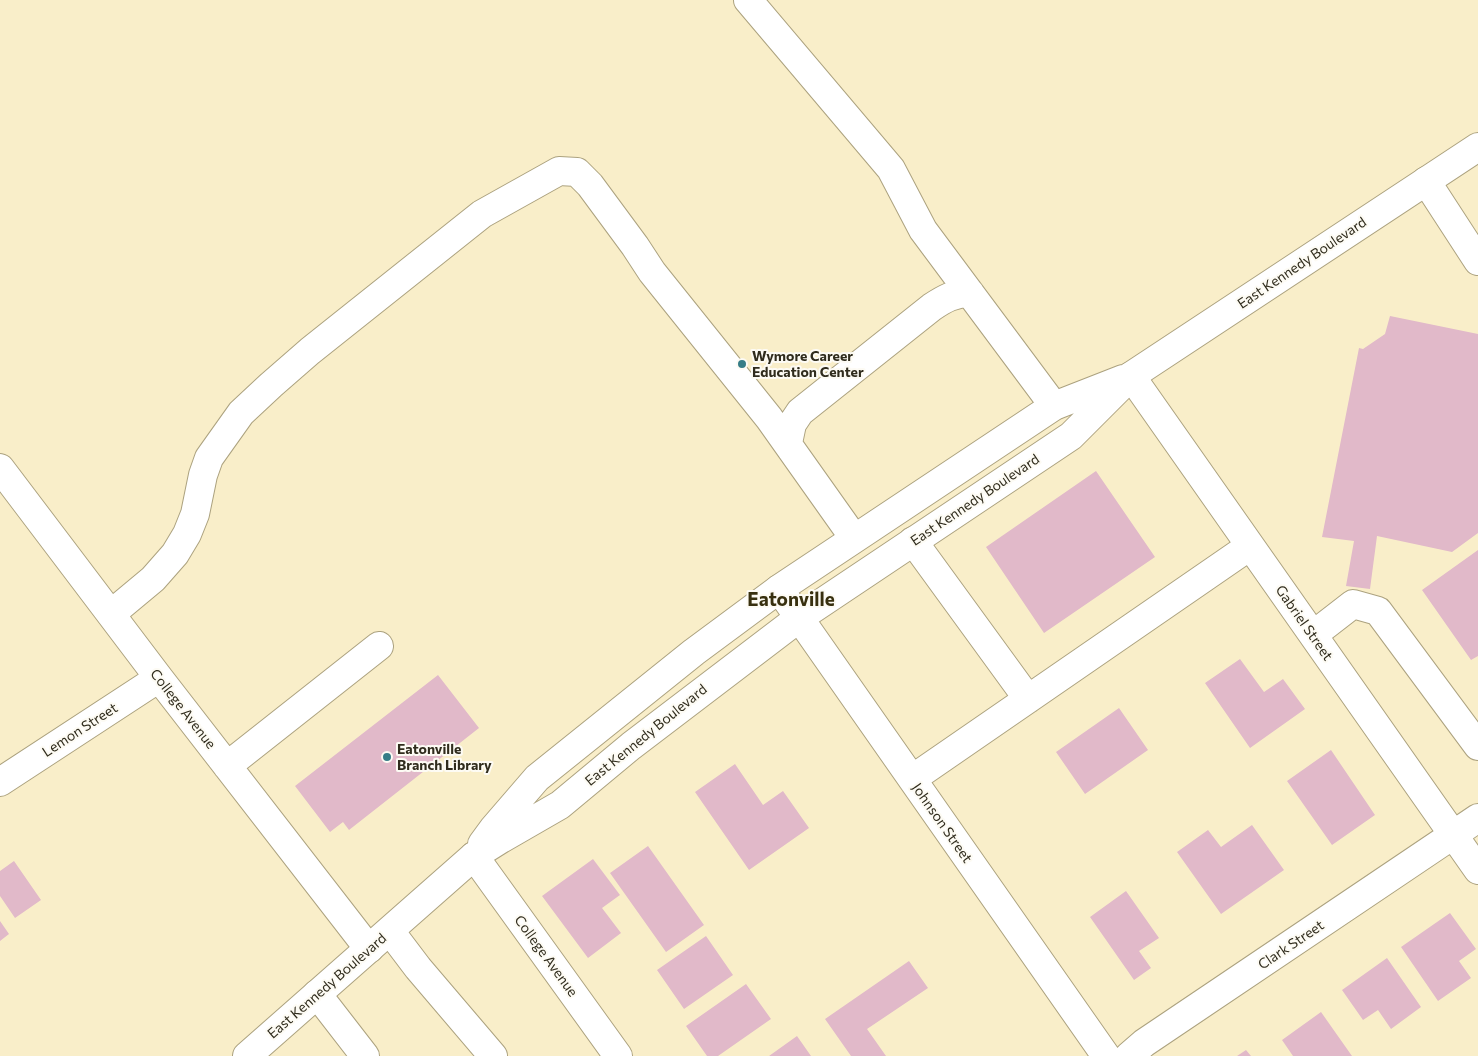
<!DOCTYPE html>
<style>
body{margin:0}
canvas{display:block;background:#f9eec9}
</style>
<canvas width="1478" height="1056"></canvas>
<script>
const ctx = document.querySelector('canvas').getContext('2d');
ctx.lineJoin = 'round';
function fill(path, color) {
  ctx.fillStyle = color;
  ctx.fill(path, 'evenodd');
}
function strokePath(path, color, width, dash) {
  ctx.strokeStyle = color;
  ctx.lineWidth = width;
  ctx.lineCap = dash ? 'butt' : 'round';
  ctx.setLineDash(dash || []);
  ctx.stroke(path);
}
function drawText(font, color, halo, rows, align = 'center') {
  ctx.font = font + ' Commissioner,sans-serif';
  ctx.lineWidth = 4;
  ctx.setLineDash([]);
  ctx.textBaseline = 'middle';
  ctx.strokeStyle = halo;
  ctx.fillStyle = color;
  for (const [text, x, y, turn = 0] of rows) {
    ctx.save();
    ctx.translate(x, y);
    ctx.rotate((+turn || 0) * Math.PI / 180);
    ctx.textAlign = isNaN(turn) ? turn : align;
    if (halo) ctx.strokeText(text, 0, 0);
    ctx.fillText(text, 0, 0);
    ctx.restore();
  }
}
const building = new Path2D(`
 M1390,316L1478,334V533L1452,552L1377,536L1370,589L1346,586L1354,541L1322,537L1359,348L1363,349L1385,334Z
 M1096,471L1155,557L1044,633L986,547Z
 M1478,550V656L1471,660L1422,590Z
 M1240,659L1264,692L1283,679L1305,709L1250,748L1205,683Z
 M438,675L479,728L349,830L343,822L330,832L295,786Z
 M1119,708L1148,750L1085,794L1056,752Z
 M1331,750L1375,815L1332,845L1287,781Z
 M735,764L763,805L783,791L809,828L749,870L695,792Z
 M1252,825L1284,870L1221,914L1177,852L1208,830L1221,847Z
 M648,846L704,925L666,952L610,873Z
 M593,859L620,895L602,908L621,933L588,958L542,896Z
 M14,861L41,900L15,918L0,896V871Z
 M1126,891L1159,938L1139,951L1151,968L1134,980L1090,917Z
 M1450,913L1476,949L1459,961L1471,978L1438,1001L1401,947Z
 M0,921L9,934L0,941Z
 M706,936L733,975L684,1009L657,970Z
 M1387,958L1421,1007L1391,1029L1378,1010L1363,1020L1342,990Z
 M909,961L928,988L867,1029L886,1056H851L825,1019Z
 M746,984L771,1019L718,1056H707L686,1026Z
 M1321,1012L1352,1056H1293L1282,1040Z
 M797,1036L811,1056H769Z
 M1246,1050L1251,1056H1237Z`);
const minor = new Path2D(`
 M748,0L891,169L923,230L1054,406
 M1426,181L1478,261
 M1131,376L1478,870
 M788,443L792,424L800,412L932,307C944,299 954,293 970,293
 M0,468L159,678L369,949
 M913,541L1028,699
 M779,589L1106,1056
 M111,614L153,579L175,554L187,534L195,514L203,475L209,458L241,413L271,385L310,351L482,214L559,171L577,172L590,185L635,246L652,272L769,418L854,538
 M1313,635L1353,604L1378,611L1478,746
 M227,766L379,646
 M912,779L1250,546
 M0,782L159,678
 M474,856L618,1056
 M390,931L418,968L493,1056
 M317,994L365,1056
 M1129,1056L1144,1043L1478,818`);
const major = new Path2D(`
 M482,844L493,829L537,778L694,652L779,589L1054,406L1123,379
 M247,1056L474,856L501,839L560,805L631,746L799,618L1071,436L1131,376L1478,147`);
const markers = [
 [742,364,5,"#367d87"],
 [387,757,5,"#367d87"]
];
const streetNames = [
 ["East Kennedy Boulevard",1302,263,-34],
 ["East Kennedy Boulevard",975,500,-34],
 ["Gabriel Street",1304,623,55],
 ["College Avenue",183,709,52],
 ["Lemon Street",80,730,-33],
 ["East Kennedy Boulevard",646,735,-39],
 ["Johnson Street",942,823,55],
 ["Clark Street",1291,945,-34],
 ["College Avenue",546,956,54],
 ["East Kennedy Boulevard",327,986,-41]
];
const poiNames = [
 ["Wymore Career",752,356],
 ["Education Center",752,372],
 ["Eatonville",397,749],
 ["Branch Library",397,765]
];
const districtNames = [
 ["Eatonville",791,600]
];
fill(building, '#e1b9c9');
strokePath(minor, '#aca27f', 30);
strokePath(major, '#aca27f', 30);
strokePath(minor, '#fff', 28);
strokePath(major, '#fff', 28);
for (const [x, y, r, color] of markers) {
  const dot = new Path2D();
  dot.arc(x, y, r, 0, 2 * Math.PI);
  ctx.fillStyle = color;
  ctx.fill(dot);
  strokePath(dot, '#fdfbf4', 2);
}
drawText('14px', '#302c1d', '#fdfbf4', streetNames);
drawText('bold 14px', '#302c1d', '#fdfbf4', poiNames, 'left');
drawText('bold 19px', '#38300f', '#fdfbf4', districtNames);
</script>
